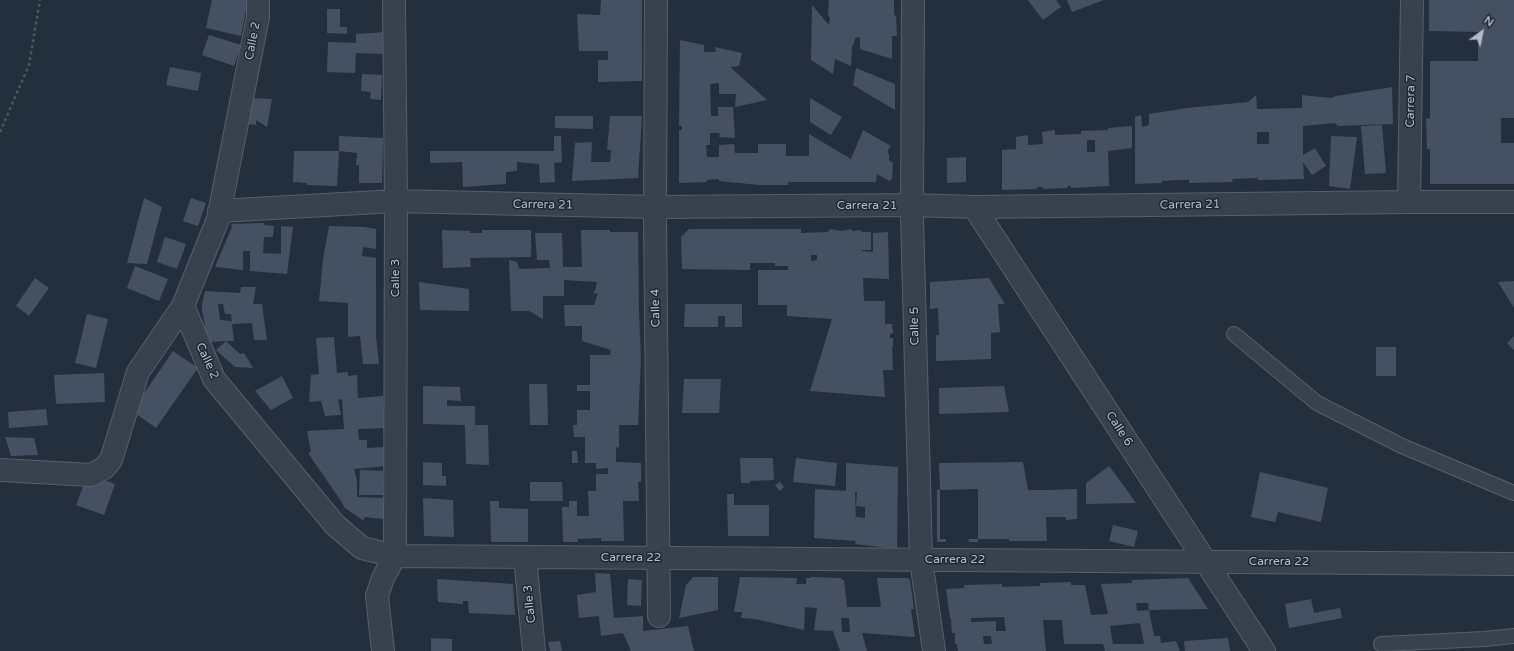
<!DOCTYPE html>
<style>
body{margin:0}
#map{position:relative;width:1514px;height:651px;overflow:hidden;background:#242f3e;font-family:"Varela Round",sans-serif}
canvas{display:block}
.north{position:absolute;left:1462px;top:12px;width:40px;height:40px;-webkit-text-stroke:3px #1d2633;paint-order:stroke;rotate:33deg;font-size:11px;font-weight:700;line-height:16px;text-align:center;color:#b4bcc9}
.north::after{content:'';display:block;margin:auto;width:14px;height:18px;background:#b4bcc9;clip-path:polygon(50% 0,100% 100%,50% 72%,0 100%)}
</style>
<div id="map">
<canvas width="1514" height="651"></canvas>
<div class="north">N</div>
</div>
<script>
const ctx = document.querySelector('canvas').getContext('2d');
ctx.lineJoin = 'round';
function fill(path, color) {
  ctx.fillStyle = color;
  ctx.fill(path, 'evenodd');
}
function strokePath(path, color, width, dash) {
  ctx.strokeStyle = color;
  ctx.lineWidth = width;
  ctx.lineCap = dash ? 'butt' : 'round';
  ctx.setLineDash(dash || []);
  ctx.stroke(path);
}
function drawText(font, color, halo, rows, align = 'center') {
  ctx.font = font + ' "Varela Round",sans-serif';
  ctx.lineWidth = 3;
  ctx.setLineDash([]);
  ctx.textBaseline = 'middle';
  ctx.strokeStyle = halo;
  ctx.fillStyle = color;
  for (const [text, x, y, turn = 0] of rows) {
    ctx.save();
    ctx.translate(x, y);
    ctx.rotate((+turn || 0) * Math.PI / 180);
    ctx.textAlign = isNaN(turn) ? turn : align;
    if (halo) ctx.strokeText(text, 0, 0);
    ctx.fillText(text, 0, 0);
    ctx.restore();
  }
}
const building = new Path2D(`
 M212,0H248L241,36L206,28Z
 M601,0H642V81L598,82V60H608V51H579L577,14L600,15Z
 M829,0H894V15L896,16L897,36H892V59L860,49V38L856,37L852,47L851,66L835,59L833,74L811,60L812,5L829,25L830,17L828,16Z
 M1028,0H1056L1061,7L1043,20Z
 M1067,0H1104L1072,12Z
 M1429,0H1514V118H1501V143H1514V184H1430V149H1427L1426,119L1430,118V61H1478V32L1429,31Z
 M327,9H340V27H347V34L327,33Z
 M386,32V54L356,53L355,73L327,72L328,42L356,43V34Z
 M209,35L241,45L234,66L202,55Z
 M680,40L704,45V52H716L715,47L742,53L739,66L730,67L767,100L735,107L736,94H719V83L710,84L711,116H718V107H733L735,138L719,137L720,133H710V145H706L707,157H719V145L734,144L735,153H758V144H786V156H809V134L851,159L863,130L891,146L887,152L889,154V160L893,163L892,179L889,181L877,174L876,182H788V185H759L719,181V179L707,180V182L679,183V130H682V126H679Z
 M170,67L201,73L198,91L166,85Z
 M856,68L895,84V110L853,85Z
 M362,74L382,75L381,100L370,99L371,92L361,91Z
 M1392,87L1393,124L1338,126L1335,123L1303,126V155L1315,148L1326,166L1312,175L1303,162L1304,179L1258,180V178L1232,179L1233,182L1189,183V180H1177L1162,181V183L1135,184V117L1141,115L1142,127L1149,125V114L1187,108L1248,102L1256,95L1257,109L1302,108V95L1331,98L1336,96ZM1257,132H1269V144H1257Z
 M251,98L272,99L267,127L256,120V125L247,124Z
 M810,98L842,117L831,135L810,122Z
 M555,116H593V129L555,128Z
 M610,116H642L638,178L572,181L575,143L592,142L591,162H610L611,150H607Z
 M1382,125L1386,173L1365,174L1361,126Z
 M1132,126V148L1108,151L1109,186L1071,188V186H1068L1067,188L1043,189V187H1037V189L1002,190V150L1016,149V137L1028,135V145L1043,144L1042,132L1055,130V135L1081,134V131L1108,130V128ZM1087,140H1095V152H1087Z
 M339,136L383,138L382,183H359V165H356L357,153L339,151Z
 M554,136H561L562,162L554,163L555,182L540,183L539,164L517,162V171L506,172V184L463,187L462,162L430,163V151H554Z
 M1331,136L1357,137L1350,189L1329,186Z
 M294,151H339L337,186L307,185V183L293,182Z
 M966,157V182L947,183V158Z
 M144,198L162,207L147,264L127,263Z
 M191,198L206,203L198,226L183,221Z
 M264,223V225L274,226L273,237H264L263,253L281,254V226L293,227L287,274L250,271V251H243V270L215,267L232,227L231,224Z
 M329,226L365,227L376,229V249L363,247L362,256L376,258V336L379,364H363L360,336L348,337V303L319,301L323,259Z
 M689,229H801V233L828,232L830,229L841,231L851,229L852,231L861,230V232H871V250H862L861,251L873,252V233L888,232L889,279L863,278L864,301H885V324H892L893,333L890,334V338H893V347H892L893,370H883L885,397L810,391L832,319L787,316V305H758V270H788V266H775V263H750V270L682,269L681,237ZM811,255H817V260L811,261Z
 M442,230L470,231V233H482V230H531V257L470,258L471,267L443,268Z
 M581,230H610V232H638L639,314L641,358L638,425H619V448L616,447V462L641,463V482H638L639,501H623L624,541H601V538L578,539V542H563L562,507H569V501H577V516H589L588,491H596V474H608V468L596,469V463H585V437H574L573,425H577V410H590V391H577V385H590V355H610L611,350L582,341V326H565L564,305H594L598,293L594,294L597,282L564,280V296H543V319L529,311H511L509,260L517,262L519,269L550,268L549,260H537L535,233H562L563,267H582Z
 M165,237L186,244L177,269L157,262Z
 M135,266L168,279L159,301L127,288Z
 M35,278L49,288L29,316L16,306Z
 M989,278L1005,304H998L1000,332L991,333V359L936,361V335H939L938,308L930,309V282Z
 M1514,281V308L1498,282Z
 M419,282L469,289V311L420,310Z
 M241,287H256L253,304H262L267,340H254L252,323L232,324L234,341H226L240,354L244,353L253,368L235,367L218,352L216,350L226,341L208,342L202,310V304L205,291L240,293ZM218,304H223L225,314H231L232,321L220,320Z
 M685,304H742V327H725V316H718V327H684Z
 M87,314L108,319L96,368L75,363Z
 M1514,336V350L1507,343Z
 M334,337L337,373L348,372V376L357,375L358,398L383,396L385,428L358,429L359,440H367V448L385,447L386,466L354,469L357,481V497L386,498L384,519L364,517V521L345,508L339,498L308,453L311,452L307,431L344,429L342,399L338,400L341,415L325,416L321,401L309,402L311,375L319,374L316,338Z
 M1376,347H1396V376H1376Z
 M173,351L198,368L156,428L132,411Z
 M104,373L105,402L56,404L54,375Z
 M282,376L293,398L271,410L255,391Z
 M684,379H721L719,413H682Z
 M529,384H547L548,425H530Z
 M423,386L460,387L461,401L447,400V406H475V425H488L489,465L466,464L465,425L423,424Z
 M1004,386L1009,412L939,414V388Z
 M46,409L48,425L9,428L8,412Z
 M5,437L34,438L38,455L11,456Z
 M572,451H577L578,463H572Z
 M740,458H773L774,480L750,481V483H741Z
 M796,458L837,463L835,486L793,482Z
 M423,462L442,463V476H446V486L423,485Z
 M1023,462L1028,490H1046L1077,489V519L1066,520V517H1046L1047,541H1009V539H978V489L940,490L939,463Z
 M846,463L898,467L897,549L855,544L856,541L814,538L815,489L846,491ZM855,492H857L856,506L865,507V518L856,517V524Z
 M1109,466L1124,486L1136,503L1086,504V483Z
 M360,470L383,471V495H359Z
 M1260,472L1328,488L1321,522L1278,512L1275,522L1251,517Z
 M88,474L115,484L104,515L76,505Z
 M530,482H562L563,501H530Z
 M780,482L784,487L780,491L775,485Z
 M937,489L940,490V539H946V542H937Z
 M727,494H734V505H769V536H728Z
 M423,498L453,500L454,537L424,536Z
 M490,501H499V508L528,509V542H491Z
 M1113,525L1138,531L1134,547L1109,541Z
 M968,539H978V542H969Z
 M595,573L610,574L614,618L643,616V631L688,626L694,651H631L623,633L601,636L599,616L579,618L577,595L596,592Z
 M693,577H718V610L679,618L686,585Z
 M740,577L797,578L796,584H806V578H811V577L841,578L842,580H844L847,607H881L877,578H907L910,580L914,609H911L915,637L862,633L867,651H840L833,631L814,630L817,608L805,607L804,630L755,619L741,618L742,612H734ZM841,618H849L850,632H842Z
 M1188,578L1208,609L1149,610L1154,636H1160L1161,643L1176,641L1180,651H1105L1103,644H1064L1062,620H1043L1046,651H958L957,644H955V633H952L951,619L950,618L946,589L964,588V585L1002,584V587L1040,586V583L1071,582V585H1085L1091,615L1108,614L1101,584L1132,583V580ZM1136,603H1148L1149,610L1137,611ZM1004,617L1006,631H996V621L971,622V618ZM1140,623L1144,644H1113L1110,626ZM983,636H991L992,644H984Z
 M437,579L513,584L515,615L469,613L468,601H463V604L438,602Z
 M628,579L642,580L641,606L627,605Z
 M1311,599L1314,613L1340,608L1342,618L1289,628L1285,604Z
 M431,638L452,639V651H431Z
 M1228,638L1230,651H1185L1184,641Z
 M560,641L562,651H550L548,642Z`);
const path = new Path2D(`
 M0,132L29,65L40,0`);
const service = new Path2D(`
 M1234,334L1317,403L1402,446L1514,493
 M1381,644L1485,639L1514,636`);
const minor = new Path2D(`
 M258,0V17L218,219L183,306L214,379L335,525L362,548L395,556L1514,564
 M656,0L655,217L659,616
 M913,0L912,215L921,560L934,651
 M1409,202L1412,0
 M974,207L1264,651
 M219,211L396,201L656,207L913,205L974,207L1409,202H1514
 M0,470L91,475L104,468L111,460L138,372L183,306
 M525,557L534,651
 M383,651L377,596L383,578L395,556L396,201L394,0`);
const streetNames = [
 ["Calle 2",253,41,-79],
 ["Carrera 7",1411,101,-89],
 ["Carrera 21",543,205,1],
 ["Carrera 21",1190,205,-1],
 ["Carrera 21",867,206],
 ["Calle 3",396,278,-90],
 ["Calle 4",656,308,-91],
 ["Calle 5",915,326,-91],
 ["Calle 2",207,361,65],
 ["Calle 6",1119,429,57],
 ["Carrera 22",631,558],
 ["Carrera 22",955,560],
 ["Carrera 22",1279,562],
 ["Calle 3",530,604,-96]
];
fill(building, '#455162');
strokePath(service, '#565f6c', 16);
strokePath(minor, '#565f6c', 24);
strokePath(path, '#44595c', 2.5, [3, 3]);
strokePath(service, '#38414e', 14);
strokePath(minor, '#38414e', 22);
drawText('12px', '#b4bcc9', '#1d2633', streetNames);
</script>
